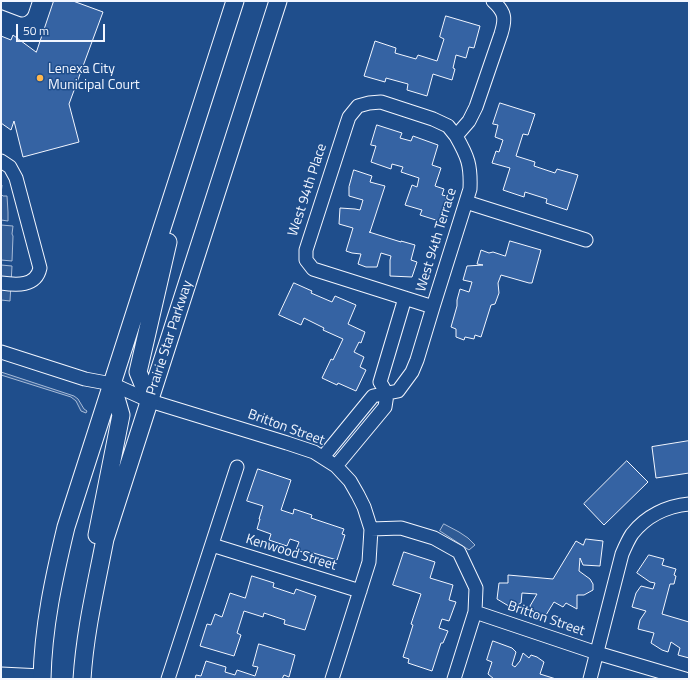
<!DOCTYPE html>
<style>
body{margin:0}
#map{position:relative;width:690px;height:680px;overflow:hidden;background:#1f4e8c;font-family:"Titillium Web",sans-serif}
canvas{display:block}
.frame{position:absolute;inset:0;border:2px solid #f2f6ff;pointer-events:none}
.scale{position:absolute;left:16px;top:24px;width:89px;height:18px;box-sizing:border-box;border:2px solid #f2f6ff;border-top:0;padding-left:5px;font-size:12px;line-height:14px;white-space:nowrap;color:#f2f6ff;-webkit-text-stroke:3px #1f4e8c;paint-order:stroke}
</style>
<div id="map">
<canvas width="690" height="680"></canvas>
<div class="frame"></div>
<div class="scale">50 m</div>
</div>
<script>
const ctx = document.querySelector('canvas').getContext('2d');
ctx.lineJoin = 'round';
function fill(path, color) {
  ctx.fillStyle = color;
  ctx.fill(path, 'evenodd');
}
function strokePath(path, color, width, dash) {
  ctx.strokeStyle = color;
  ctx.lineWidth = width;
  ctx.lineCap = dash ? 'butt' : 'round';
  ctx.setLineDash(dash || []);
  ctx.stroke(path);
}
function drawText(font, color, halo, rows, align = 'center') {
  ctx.font = font + ' "Titillium Web",sans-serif';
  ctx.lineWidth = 3;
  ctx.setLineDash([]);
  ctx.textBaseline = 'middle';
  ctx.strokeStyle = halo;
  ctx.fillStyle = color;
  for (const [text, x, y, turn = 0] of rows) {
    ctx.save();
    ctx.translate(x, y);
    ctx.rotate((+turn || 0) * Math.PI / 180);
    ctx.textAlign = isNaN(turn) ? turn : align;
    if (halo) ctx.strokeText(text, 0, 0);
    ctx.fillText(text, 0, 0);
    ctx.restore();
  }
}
const parking = new Path2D(`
 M1,185H2L1,194L3,196H7L8,212V221L1,220Z
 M1,225L13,226L12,234L13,236L12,261L1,260Z
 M1,265L12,266L10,301L1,300Z
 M1,372L74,396L78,399L84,409L87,411L86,413L81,411L76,401L71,397L1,375Z
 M444,524L459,532L468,538L475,545L469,550L440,531Z`);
const building = new Path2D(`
 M54,1H73L103,12L69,104L79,142L23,157L14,121L11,130L1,123V36L11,40L13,35L36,52Z
 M446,16L480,26L474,48L469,47L466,58L456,55L453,68L455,69L452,80L433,74L427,96L407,90L408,84L386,78L385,82L364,76L375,41L396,48L395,53L416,59L418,55L437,61L444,39L440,37Z
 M500,103L535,114L528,135L523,134L516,156L535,162L534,166L555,173L557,169L578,175L567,210L546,203L547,199L525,192L524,197L503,190L510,168L492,163L496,151L499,152L503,140L495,137L498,125L493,124Z
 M377,125L402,133L400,138L411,141L413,136L438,145L432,165L441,168L435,186L444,189L442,195L447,196L439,221L420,215L422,210L405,205L412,185L417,187L419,178L401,172L403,167L392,164L391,169L371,162L376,146L371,145Z
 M354,170L372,176L370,182L385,186L370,232H369L401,242V241L415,245L411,260L417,262L412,277L390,276V260L391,256L381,253L377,267H366L358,264L361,254L352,253L346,251L353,228L339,224L340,208L355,209L360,210L363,200L349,196V187Z
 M510,241L541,250L532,283H529L501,275L498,283L499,293L495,304L491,305L481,337L475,335L474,339L465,337L464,340L456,337V329L451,327L457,306V300L460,289L469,292L472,282L463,280L467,266L483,265L477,264L481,250L489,253L493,252L505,256Z
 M294,283L312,291L311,293L332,302L335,296L356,305L348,324L365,332L361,343L359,342L354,352L364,357L360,367L366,370L356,391L338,383L337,385L322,378L331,359L333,360L343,339L323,330L324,328L304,318L301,325L279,315Z
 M689,441V473L656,478L652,447Z
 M627,461L648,482L604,525L584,504Z
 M258,469L291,480L281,510L293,514L294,509L312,515L311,518L344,529L342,534L345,535L337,560L310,552L309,554L296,550L299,542L290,539L287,546L269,540L271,534L257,529L260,519H259L263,506L247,501Z
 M586,539L603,541L600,566L583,565L580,558L579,571L590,579L593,584V590L584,595H577V609L566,603L563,607L554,602L546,615H542L540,618L535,615L530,606L537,594L522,593L521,603L512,608L497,599L499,583H508V575L553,579L576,541L583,545Z
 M404,552L435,562L430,578L453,585L449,600L456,602L449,621L442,619L439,628L448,631L443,643H441L432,671L408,663L409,659L403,657L413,625L411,624L421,594L393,585Z
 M649,555L664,559L662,565L676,569L674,575L676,576L674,584H670L662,614L689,622V658L678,655L680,648L671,642L668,652L662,650L651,643L654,633L638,629L640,620L646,611L632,607L636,593L641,586L653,589L655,583L650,582L637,573Z
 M252,576L274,583L273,587L294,594L296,589L316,596L305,630L284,624L285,620L264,613L263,617L244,611L237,633L241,635L234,656L200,646L207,624L211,625L215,614L222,617L230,593L245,598Z
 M493,641L512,648L516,652L512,665L515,667L520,661L523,653L529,658L531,655L537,657L544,662L540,674L556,679H494L488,674L492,662L487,660Z
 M259,644L295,655L289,677L284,675L282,679H195L196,675L201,676L206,661L226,667L225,672L235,675L237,670L255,676L258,667L253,666Z`);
const minor = new Path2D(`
 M1,2L22,10L25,1
 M1,161L10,167L16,178L40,268C36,287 16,285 1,283
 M466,202L586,240
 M433,307L313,269L306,260V250L346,126L349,117L358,106L369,103L381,102L433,119L448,126L456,136
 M1,352L85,379L112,384L150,401L287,443L314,452L336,466L350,481L358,495L364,507L371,529L401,528L434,538L459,552L476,588L475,612L597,653L685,679
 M323,457L373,396L398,391L412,372L417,360L433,307L470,189C471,165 468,157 456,136L469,121L476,107L501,34C506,18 505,12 493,1
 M336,466L385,407L387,394L380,382L405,298
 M212,545L360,591
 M1,674L42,676
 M168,679L237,467
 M332,679L369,562L371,529
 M454,679L475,612
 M590,679L622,554C625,547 628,540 632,534C646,516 667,506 689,504`);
const major = new Path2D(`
 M150,401L138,372L168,242
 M97,535L121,415L112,384
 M42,679C43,627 54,577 66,527L235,1
 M82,679C85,631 96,586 105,539L278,1`);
const markers = [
 [40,78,4,"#ffb74d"]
];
const poiNames = [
 ["Lenexa City",48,70],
 ["Municipal Court",48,86]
];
const streetNames = [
 ["West 94th Place",308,190,-72],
 ["West 94th Terrace",437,240,-73],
 ["Prairie Star Parkway",170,338,-72],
 ["Britton Street",286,428,20],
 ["Kenwood Street",291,553,17],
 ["Britton Street",546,619,19]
];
fill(parking, '#305b95');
strokePath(parking, '#a8bbd7', 1);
fill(building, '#3563a3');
strokePath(building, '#f2f6ff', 1);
strokePath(minor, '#f2f6ff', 15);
strokePath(major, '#f2f6ff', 19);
strokePath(minor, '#1f4e8c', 13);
strokePath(major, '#1f4e8c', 17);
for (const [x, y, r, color] of markers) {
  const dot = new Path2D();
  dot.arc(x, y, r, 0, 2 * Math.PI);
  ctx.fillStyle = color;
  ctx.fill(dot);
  strokePath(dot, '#1f4e8c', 1.5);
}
drawText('14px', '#f2f6ff', '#1f4e8c', poiNames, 'left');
drawText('14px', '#f2f6ff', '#1f4e8c', streetNames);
</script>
